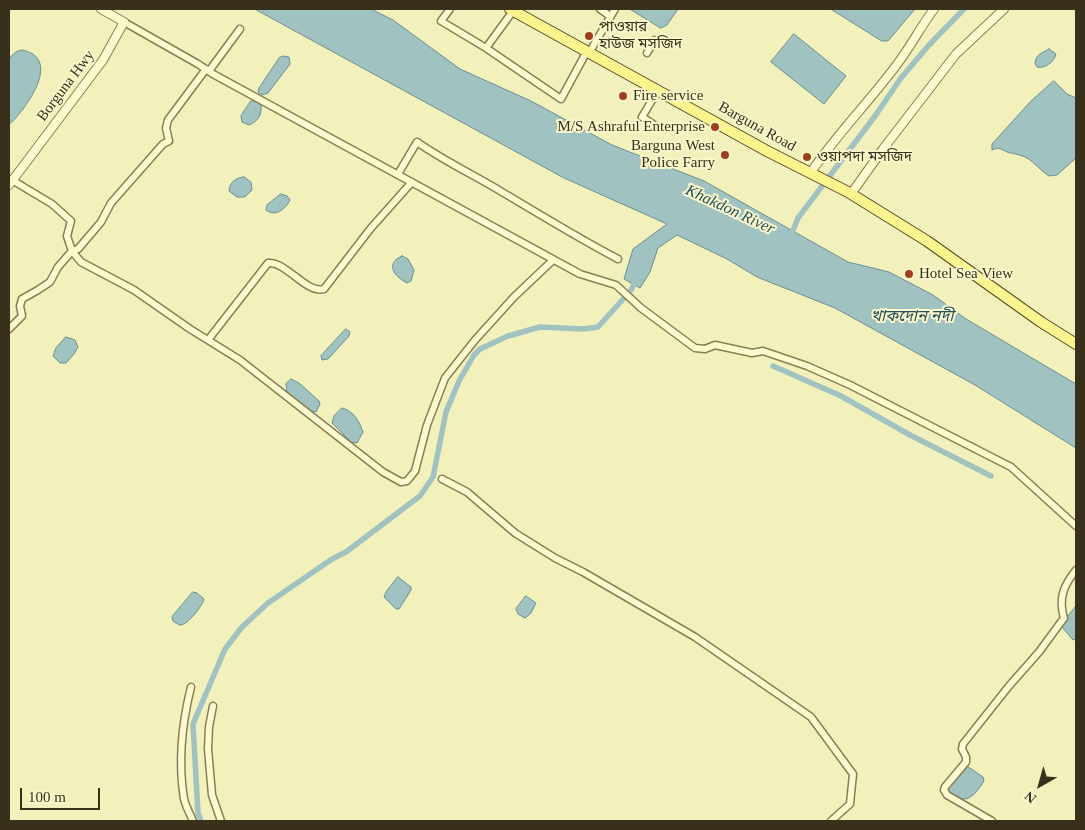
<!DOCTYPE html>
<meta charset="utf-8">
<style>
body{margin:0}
#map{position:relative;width:1085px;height:830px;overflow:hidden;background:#f2f0bb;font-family:"Times New Roman",serif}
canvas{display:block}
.frame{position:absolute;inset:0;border:10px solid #38301a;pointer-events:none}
.north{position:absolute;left:1015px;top:760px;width:50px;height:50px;-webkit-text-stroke:4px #f9f7cb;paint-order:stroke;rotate:218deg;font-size:14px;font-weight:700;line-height:20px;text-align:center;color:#38301a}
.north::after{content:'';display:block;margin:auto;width:18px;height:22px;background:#38301a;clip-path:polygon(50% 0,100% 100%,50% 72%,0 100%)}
.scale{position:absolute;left:20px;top:788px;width:80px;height:22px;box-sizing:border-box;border:2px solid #38301a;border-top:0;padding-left:6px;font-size:15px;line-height:18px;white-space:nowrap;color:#38301a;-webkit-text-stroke:4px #f9f7cb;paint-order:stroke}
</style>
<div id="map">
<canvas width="1085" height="830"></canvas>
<div class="frame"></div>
<div class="north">N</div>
<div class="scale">100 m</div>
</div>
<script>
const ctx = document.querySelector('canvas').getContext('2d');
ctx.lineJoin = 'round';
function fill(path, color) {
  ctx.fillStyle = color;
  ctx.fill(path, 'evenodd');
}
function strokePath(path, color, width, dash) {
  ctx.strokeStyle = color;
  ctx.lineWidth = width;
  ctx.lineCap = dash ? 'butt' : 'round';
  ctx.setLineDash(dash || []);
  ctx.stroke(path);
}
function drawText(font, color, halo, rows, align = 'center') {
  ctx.font = font + ' "Times New Roman","Noto Sans Bengali",serif';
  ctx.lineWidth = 4;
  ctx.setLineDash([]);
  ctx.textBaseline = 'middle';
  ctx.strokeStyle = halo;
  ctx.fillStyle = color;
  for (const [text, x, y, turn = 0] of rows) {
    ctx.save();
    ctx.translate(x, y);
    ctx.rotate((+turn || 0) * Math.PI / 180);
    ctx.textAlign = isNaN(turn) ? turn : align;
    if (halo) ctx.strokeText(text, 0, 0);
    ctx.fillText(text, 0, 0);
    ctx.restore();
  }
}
const water = new Path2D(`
 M255,9H371L393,20L460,69L531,101L612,145L704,181L848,262L889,272L933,295L966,319L1076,384V448L975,385L835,308L757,277L727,259L677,235L658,248L650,272L640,288L624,279L633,249L667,224L564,178Z
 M630,9H678L667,25L661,28Z
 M831,9H915L888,41H882Z
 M794,34L846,76L824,104L771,62Z
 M1049,49L1056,54C1054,62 1045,69 1037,67L1035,63C1036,54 1042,53 1049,49Z
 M22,50C64,58 25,110 9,125V58L16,52Z
 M283,56L289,57L290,64L268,93L262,95L258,92L259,88L279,58Z
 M1054,81L1067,94L1076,98V158L1057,175L1049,176C1041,171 1034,162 1027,158C1020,154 1013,154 1007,152C1001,149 999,147 992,150V144L1031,101Z
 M251,101H256L261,104C262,114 259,121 249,125L242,122L241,116Z
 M244,177L251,182L252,190L245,197H237L229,191C230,182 235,178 244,177Z
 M281,194L287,196L290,200C285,210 275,217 266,210L267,205Z
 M402,256L408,259L414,270L411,281L407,283C395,277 384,264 402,256Z
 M346,329L350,332L349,336L328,359L322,360L321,356Z
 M66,337L75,340L78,347L74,354L66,363H60L53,356L56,348Z
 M291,379L299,383L319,401L320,404L316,412L308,410L287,392L286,384Z
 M342,408C354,411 359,421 363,432L357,443L351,442L332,423L334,416Z
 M398,577L411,587V590L399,609H396L384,597L386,592Z
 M193,592L197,593L204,599C203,605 187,626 180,625C179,625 174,622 173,621L172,617Z
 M526,596L536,603L531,613L525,618L518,614L516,609Z
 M1076,606V639L1073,640L1062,627L1063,623Z
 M967,766L983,777L984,781C975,796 963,809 948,789Z`);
const canal = new Path2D(`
 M790,238L798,218L875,116L901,78L929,45L964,9
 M631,290L637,279
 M773,366L841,396L910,435L991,476
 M201,821L198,813L193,724L225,649L242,627L268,603L332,559L346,552L420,496L433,477L446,412L459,381L474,355L480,349L508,336L540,327L583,329L598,327L625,297`);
const minor = new Path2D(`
 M450,9L441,21L486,48
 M600,9L610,16
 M513,11L486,48L561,99L587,51
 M124,22L198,64L213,74L580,274L616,285L641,308L695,348L705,349L715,345L752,353L763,351L807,366L850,385L1011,467L1076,526
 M592,48L615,9
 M647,53L655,40
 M209,71L240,29
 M653,124L642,117L658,90
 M398,174L417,142C444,161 474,175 502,192C541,215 578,238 618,259
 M12,180L52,204L71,221L67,236L72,251L81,262L134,290L190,329L240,360L383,472L401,482L407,481L415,471L427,425L445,378L475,340L514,297L553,260
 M9,329L22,316L20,306L22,299L38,290L50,282L58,267L72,251L78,249L101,222L111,203L163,144L169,141L166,128L168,120L206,69
 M208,340L268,263C286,261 306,294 324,289L371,228L412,182
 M442,479L467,492L515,533L555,558L583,572L695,637L811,717L853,774L850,804L831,821
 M191,687C182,723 178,762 184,799C186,807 190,814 193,821
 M213,706L209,727L208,749L212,795L221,821
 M992,821L947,795L944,790L945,787L966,762V757L962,749L963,744L1009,686L1039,652L1064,618C1058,598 1064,585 1076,570`);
const tertiary = new Path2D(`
 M811,172C837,134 870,101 898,63C911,46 921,26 934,9
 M9,185L103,60L124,22L101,9
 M851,194L883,149L956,54L1004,9`);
const primary = new Path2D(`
 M510,9L767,151L848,192L927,241L1041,322L1076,344`);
const markers = [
 [589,36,5,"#9f3e1e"],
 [623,96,5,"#9f3e1e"],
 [715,127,5,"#9f3e1e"],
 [725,155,5,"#9f3e1e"],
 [807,157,5,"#9f3e1e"],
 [909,274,5,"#9f3e1e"]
];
const poiNames = [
 ["পাওয়ার",599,27],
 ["হাউজ মসজিদ",599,44],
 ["Fire service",633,96],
 ["M/S Ashraful Enterprise",705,127,"right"],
 ["Barguna West",715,146,"right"],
 ["Police Farry",715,163,"right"],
 ["ওয়াপদা মসজিদ",817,157],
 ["Hotel Sea View",919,274]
];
const streetNames = [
 ["Borguna Hwy",66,86,-53],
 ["Barguna Road",757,127,29]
];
const waterNames = [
 ["Khakdon River",730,210,25],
 ["খাকদোন নদী",912,317]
];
fill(water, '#a0c2c1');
strokePath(water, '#679090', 1);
strokePath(canal, '#a0c2c1', 5.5);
strokePath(minor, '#8a7f53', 9);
strokePath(tertiary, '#8a7f53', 10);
strokePath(primary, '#574a29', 12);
strokePath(minor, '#fcfacf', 6);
strokePath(tertiary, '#fcfacf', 8);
strokePath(primary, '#faf48e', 10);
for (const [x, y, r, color] of markers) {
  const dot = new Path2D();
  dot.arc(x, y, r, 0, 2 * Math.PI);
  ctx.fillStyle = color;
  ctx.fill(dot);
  strokePath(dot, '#f9f7cb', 2);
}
drawText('15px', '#38301a', '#f9f7cb', poiNames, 'left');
drawText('15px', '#38301a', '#f9f7cb', streetNames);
drawText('italic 16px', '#274f59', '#f9f7cb', waterNames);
</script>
